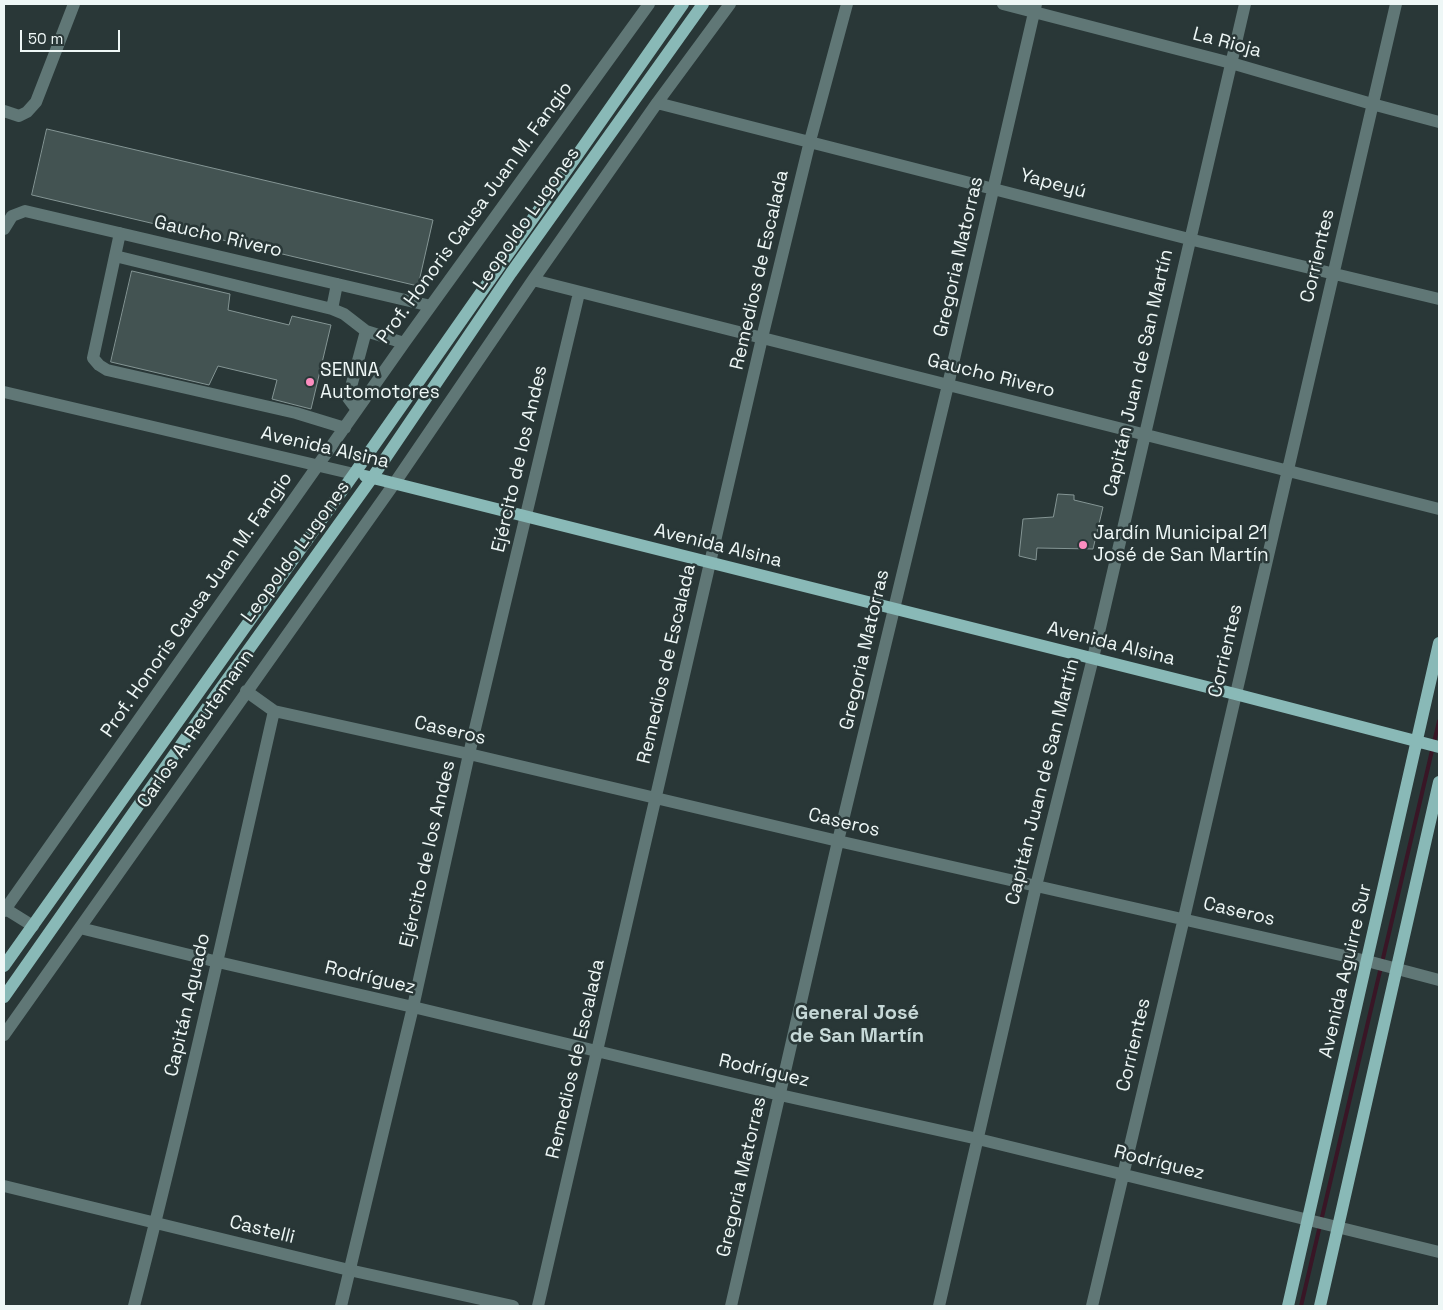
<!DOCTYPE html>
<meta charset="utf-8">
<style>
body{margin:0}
#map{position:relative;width:1443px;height:1310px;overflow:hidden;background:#293737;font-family:"Space Grotesk",sans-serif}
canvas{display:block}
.frame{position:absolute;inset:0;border:5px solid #eef7f6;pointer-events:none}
.scale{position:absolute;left:20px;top:30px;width:100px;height:22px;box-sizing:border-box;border:2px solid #eef7f6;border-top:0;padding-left:6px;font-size:15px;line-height:18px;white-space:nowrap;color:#eef7f6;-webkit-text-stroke:4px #293737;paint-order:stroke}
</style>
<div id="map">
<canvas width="1443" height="1310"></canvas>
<div class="frame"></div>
<div class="scale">50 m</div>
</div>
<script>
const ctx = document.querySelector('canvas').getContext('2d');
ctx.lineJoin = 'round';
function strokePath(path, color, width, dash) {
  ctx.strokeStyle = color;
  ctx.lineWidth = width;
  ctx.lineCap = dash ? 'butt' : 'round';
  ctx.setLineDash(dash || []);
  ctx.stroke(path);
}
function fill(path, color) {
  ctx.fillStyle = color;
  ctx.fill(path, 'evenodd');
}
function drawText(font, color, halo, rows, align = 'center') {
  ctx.font = font + ' "Space Grotesk",sans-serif';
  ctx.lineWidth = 5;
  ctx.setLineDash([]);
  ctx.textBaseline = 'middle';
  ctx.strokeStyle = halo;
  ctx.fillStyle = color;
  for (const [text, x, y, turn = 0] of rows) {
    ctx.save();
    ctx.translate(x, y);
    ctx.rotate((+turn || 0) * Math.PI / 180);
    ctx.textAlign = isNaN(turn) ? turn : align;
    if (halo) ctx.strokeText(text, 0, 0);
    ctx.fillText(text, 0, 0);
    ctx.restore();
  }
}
const stream = new Path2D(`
 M1301,1306L1439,721`);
const building = new Path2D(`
 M47,129L433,220L418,286L32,195Z
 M132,271L230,294L228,310L289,325L292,316L331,325L311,409L272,399L277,380L218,366L209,385L111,362Z
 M1058,494L1074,495V500L1103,507L1093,549L1037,548L1036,560L1019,556L1023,519L1053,517Z`);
const minor = new Path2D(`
 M1003,4L1231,63L1372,104L1439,122
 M657,103L1189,239L1439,299
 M4,111L19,116L27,112L36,102L74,4
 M4,229L12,216L25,211L431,306
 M120,233L93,358L99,365L107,370L296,413L345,428
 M115,256L332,309L344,314L366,331L404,343
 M533,280L1439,509
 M332,309L337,284
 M4,392L354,474
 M357,410L348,398L366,331
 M246,691L274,711L469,754L838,841L1367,961L1439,980
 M4,908L33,926
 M4,911L404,343L649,4
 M80,928L218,962L413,1007L780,1095L978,1139L1439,1252
 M4,1035L394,484L533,280L657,103L730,4
 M4,1186L349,1270L513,1306
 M134,1306C185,1109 229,910 274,711
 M341,1306L413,1007L469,754L579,293
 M538,1306L762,338L810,141L847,4
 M731,1306L838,841L948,385L1036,4
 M939,1306L1036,886L1093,658L1245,4
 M1092,1306L1184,918L1396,4`);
const major = new Path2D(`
 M365,476L1235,694L1439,747
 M4,966L354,474L683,4
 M4,997L216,695L372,478L511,273L703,4
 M1288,1306L1439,643
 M1320,1306L1439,782`);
const markers = [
 [310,382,5,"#fd8ec0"],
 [1083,545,5,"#fd8ec0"]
];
const streetNames = [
 ["La Rioja",1227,43,15],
 ["Yapeyú",1053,184,15],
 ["Prof. Honoris Causa Juan M. Fangio",475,213,-54],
 ["Leopoldo Lugones",527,219,-55],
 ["Gaucho Rivero",218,237,13],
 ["Corrientes",1318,256,-77],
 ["Gregoria Matorras",959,257,-77],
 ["Remedios de Escalada",760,270,-77],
 ["Capitán Juan de San Martín",1139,373,-77],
 ["Gaucho Rivero",991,376,14],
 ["Avenida Alsina",325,448,13],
 ["Ejército de los Andes",520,459,-77],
 ["Avenida Alsina",718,546,14],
 ["Leopoldo Lugones",296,552,-54],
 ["Prof. Honoris Causa Juan M. Fangio",197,605,-55],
 ["Avenida Alsina",1111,644,14],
 ["Gregoria Matorras",865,650,-77],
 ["Corrientes",1226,651,-77],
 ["Remedios de Escalada",667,664,-77],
 ["Carlos A. Reutemann",196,729,-55],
 ["Caseros",450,731,13],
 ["Capitán Juan de San Martín",1043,782,-76],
 ["Caseros",844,823,13],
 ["Ejército de los Andes",428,854,-77],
 ["Caseros",1239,912,13],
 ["Avenida Aguirre Sur",1346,971,-77],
 ["Rodríguez",370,978,13],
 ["Capitán Aguado",188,1005,-77],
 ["Corrientes",1134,1045,-77],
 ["Remedios de Escalada",576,1059,-77],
 ["Rodríguez",764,1071,13],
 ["Rodríguez",1159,1163,14],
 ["Gregoria Matorras",742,1177,-77],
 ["Castelli",262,1230,14]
];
const poiNames = [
 ["SENNA",320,371],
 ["Automotores",320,393],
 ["Jardín Municipal 21",1093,534],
 ["José de San Martín",1093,556]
];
const neighbourhoodNames = [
 ["General José",857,1014],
 ["de San Martín",857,1037]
];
strokePath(stream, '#391626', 4);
fill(building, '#435352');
strokePath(building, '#849594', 1);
strokePath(minor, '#607776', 12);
strokePath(major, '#89b9b7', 12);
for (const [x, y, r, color] of markers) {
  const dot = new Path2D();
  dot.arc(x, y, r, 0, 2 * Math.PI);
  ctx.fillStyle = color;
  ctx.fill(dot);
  strokePath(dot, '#293737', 2);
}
drawText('19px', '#eef7f6', '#293737', streetNames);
drawText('19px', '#eef7f6', '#293737', poiNames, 'left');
drawText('bold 20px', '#c6d8d7', '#293737', neighbourhoodNames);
</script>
